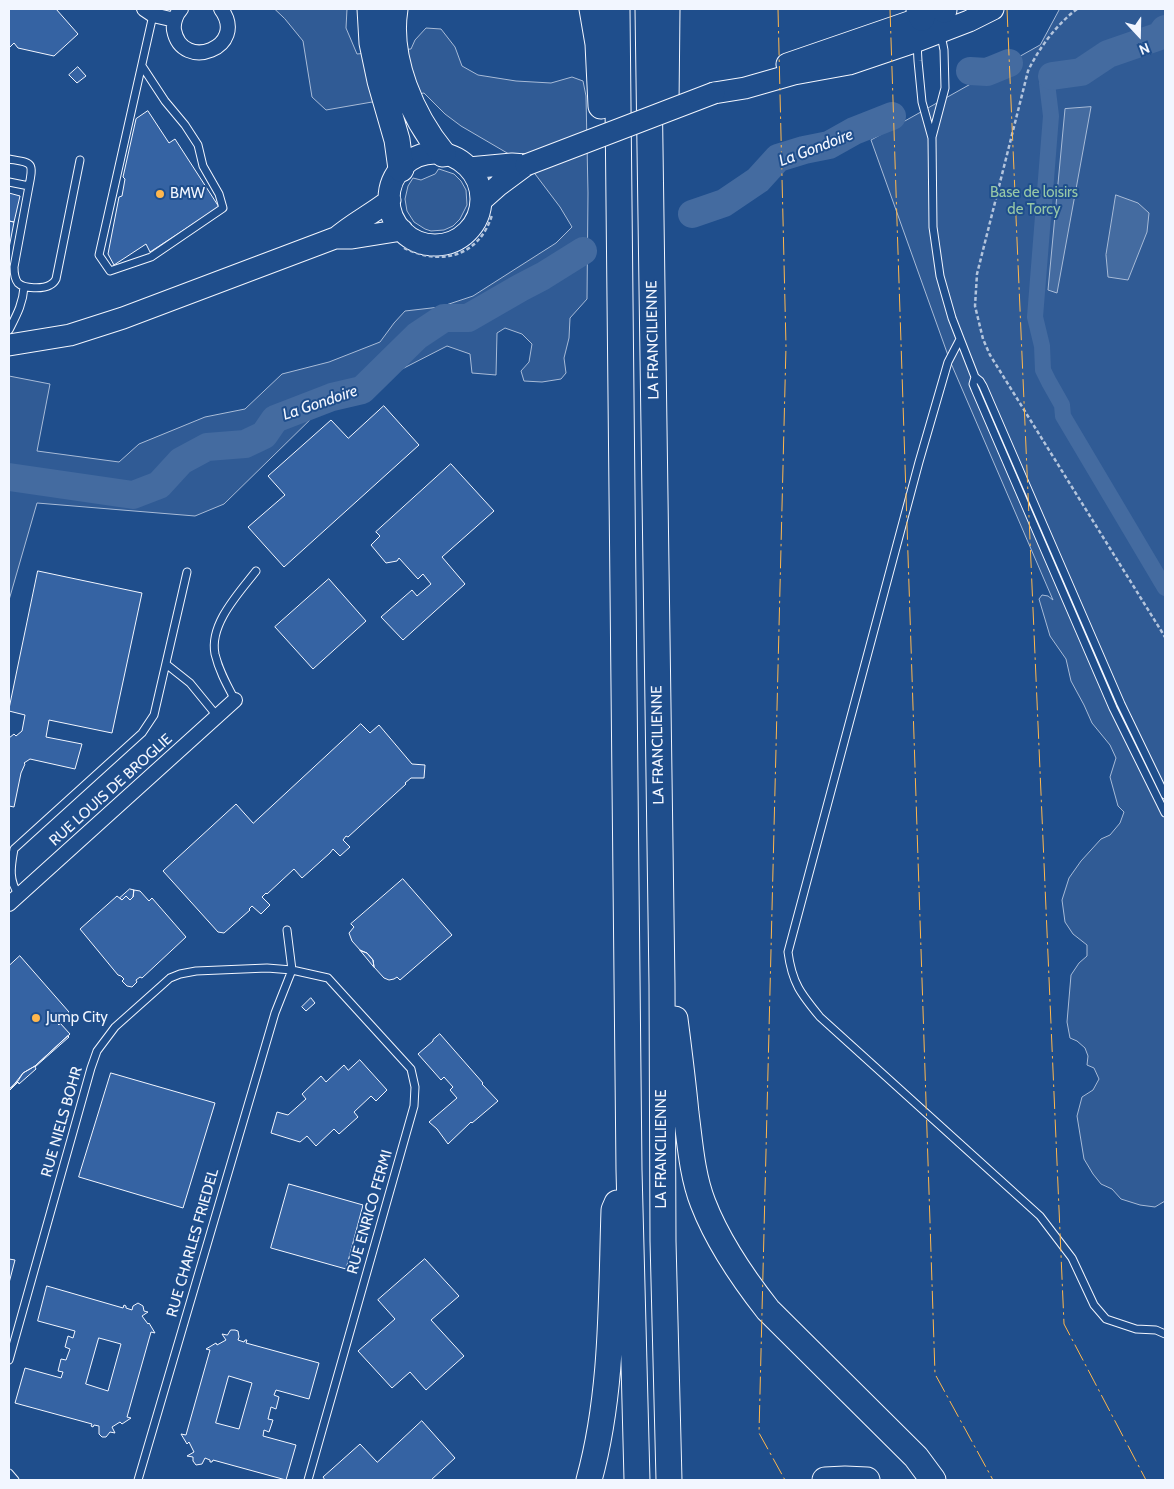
<!DOCTYPE html>
<style>
body{margin:0}
#map{position:relative;width:1174px;height:1489px;overflow:hidden;background:#1f4e8c;font-family:Cabin,sans-serif}
canvas{display:block}
.frame{position:absolute;inset:0;border:10px solid #f2f6ff;pointer-events:none}
.north{position:absolute;left:1114px;top:10px;width:50px;height:50px;-webkit-text-stroke:4px #1f4e8c;paint-order:stroke;rotate:159deg;font-size:14px;font-weight:700;line-height:20px;text-align:center;color:#f2f6ff}
.north::after{content:'';display:block;margin:auto;width:18px;height:22px;background:#f2f6ff;clip-path:polygon(50% 0,100% 100%,50% 72%,0 100%)}
</style>
<div id="map">
<canvas width="1174" height="1489"></canvas>
<div class="frame"></div>
<div class="north">N</div>
</div>
<script>
const ctx = document.querySelector('canvas').getContext('2d');
ctx.lineJoin = 'round';
function fill(path, color) {
  ctx.fillStyle = color;
  ctx.fill(path, 'evenodd');
}
function strokePath(path, color, width, dash) {
  ctx.strokeStyle = color;
  ctx.lineWidth = width;
  ctx.lineCap = dash ? 'butt' : 'round';
  ctx.setLineDash(dash || []);
  ctx.stroke(path);
}
function drawText(font, color, halo, rows, align = 'center') {
  ctx.font = font + ' Cabin,sans-serif';
  ctx.lineWidth = 4;
  ctx.setLineDash([]);
  ctx.textBaseline = 'middle';
  ctx.strokeStyle = halo;
  ctx.fillStyle = color;
  for (const [text, x, y, turn = 0] of rows) {
    ctx.save();
    ctx.translate(x, y);
    ctx.rotate((+turn || 0) * Math.PI / 180);
    ctx.textAlign = isNaN(turn) ? turn : align;
    if (halo) ctx.strokeText(text, 0, 0);
    ctx.fillText(text, 0, 0);
    ctx.restore();
  }
}
const built = new Path2D(`
 M275,9H347L346,28L357,54L411,49L415,40L426,28L441,29L455,47L462,66L478,75L516,81L551,83L572,77L583,81L586,96L588,193L587,299L570,318L569,338L564,358L566,373L561,379L542,382L524,381L521,371L529,362L532,344L522,334L505,328L497,333L496,375L472,373L470,354L447,346L318,412L224,504L195,516L37,503L9,600V376L50,384L37,451L119,462L139,444L205,417L245,409L282,374L329,362L380,342L394,323L405,311L440,307L473,296L556,243L572,227L560,207L526,162L514,157L461,126L445,114L424,93L326,110L312,97L303,41L285,19Z
 M1060,9H1165V1201L1155,1207L1140,1205L1121,1199L1112,1189L1101,1184L1093,1174L1084,1159L1077,1116L1082,1097L1093,1090L1099,1079L1094,1068L1087,1065L1088,1056L1085,1048L1077,1041L1070,1038L1067,1022L1071,975L1079,963L1087,956V945L1073,934L1065,922L1062,900L1069,878L1081,861L1101,839L1110,835L1120,823L1124,812L1118,806L1110,777L1116,758L1110,745L1092,723L1084,705L1071,681L1066,659L1050,636L1039,599L1042,595L1048,596L1053,600L950,361L871,140L1040,45Z
 M439,169L454,174L461,181L466,190L467,205L460,219L453,226L444,230L431,231L425,229L414,222L407,211L405,199L408,186L413,178L421,180L435,174Z`);
const water = new Path2D(`
 M1091,107L1057,293L1048,290L1065,109Z
 M1116,195L1138,203L1149,213L1147,232L1128,280L1108,277L1106,255Z`);
const canal = new Path2D(`
 M1052,76L1047,83L1051,116L1035,317L1042,346L1043,370L1049,382L1062,405L1063,416L1165,588`);
const river = new Path2D(`
 M970,71L987,72L1009,63
 M1052,76L1081,72L1108,54L1160,36L1165,29
 M692,214L724,203L758,180L778,158L804,150L829,145L854,131L892,116
 M9,477L133,495L159,485L181,461L207,447L245,444L264,435L275,419L332,397L362,390L417,336L444,318H468L520,288L543,276L583,251`);
const building = new Path2D(`
 M9,9H56L78,34L54,56L18,48L14,43L9,48Z
 M78,67L86,76L77,83L69,75Z
 M148,111L169,143L175,139L219,207L150,252L146,244L114,265L108,254L119,197L122,196L125,179L123,177L136,119Z
 M9,193L20,196L14,222L9,221Z
 M9,221L14,222L9,248Z
 M384,406L419,445L284,567L248,527L285,495L268,476L331,420L348,438Z
 M451,464L494,511L442,557L465,584L403,640L381,617L412,590L417,596L431,584L423,574L418,579L399,558L397,561L386,563L371,545L380,536L376,532Z
 M38,571L142,593L112,733L49,720L46,737L82,744L75,769L30,759L24,763L25,764L21,773L14,807L9,806V738L14,734L16,736L22,731L25,715L9,711V709Z
 M329,579L366,621L313,669L275,627Z
 M361,724L370,733L379,725L412,764L425,765L424,778H411L405,783L406,784L348,837L346,836L343,840L350,847L340,856L333,849L330,853L302,878L294,869L267,894L266,893L262,897L270,905L261,914L252,906L249,909L250,910L224,933L218,932L163,871L236,804L253,823Z
 M403,879L452,935L400,980L397,977L394,979L389,980L384,978L374,967L373,960L367,953L361,951L352,941L349,933L354,927L351,924Z
 M130,889L134,890L133,897L130,900L126,896L122,900L120,898Z
 M134,890L140,891L149,901L152,898L186,937L142,978L140,977L136,980L137,982L132,987L127,986L122,981L124,979L121,976L118,975L80,929L117,896L122,900L126,896L130,900L133,897Z
 M360,950L367,953L373,960L374,967Z
 M20,956L69,1012L57,1023L59,1025L60,1023L70,1034L35,1066L23,1073L18,1081L9,1089V966Z
 M311,998L315,1003L306,1011L302,1007Z
 M440,1034L483,1083L482,1084L498,1101L472,1123L471,1122L448,1144L437,1129L429,1122L457,1098L450,1090L453,1087L444,1077L441,1080L418,1054L433,1041V1040Z
 M68,1036L69,1037L35,1067L36,1069L19,1084L18,1082L9,1091L23,1073L35,1066Z
 M360,1060L387,1090L376,1101L371,1096L354,1112L358,1117L339,1134L334,1129L316,1146L307,1136L300,1142L271,1133L277,1112L288,1115L306,1099L302,1094L321,1076L326,1082L344,1065L348,1070Z
 M111,1073L215,1103L183,1208L79,1177Z
 M289,1184L363,1205L346,1269L271,1248Z
 M9,1259L15,1260L9,1283Z
 M425,1259L459,1296L431,1320L464,1356L426,1390L410,1372L392,1388L358,1351L395,1319L378,1300Z
 M47,1286L123,1308L124,1305L126,1306V1308L132,1310L133,1306L138,1303L143,1306L144,1311L148,1312L142,1316L148,1324L149,1323L155,1333L151,1332L127,1417L131,1418L122,1424L120,1422L112,1427L115,1433L110,1432L106,1437H102L99,1434V1426L94,1425L93,1427L91,1426L92,1424L15,1403L25,1368L61,1378L63,1372L58,1371L61,1359L66,1360L70,1349L65,1347L68,1336L73,1338L75,1331L38,1321ZM99,1338L121,1344L108,1391L86,1384Z
 M231,1330H235L238,1331L239,1337L238,1340L244,1342L245,1340H247L246,1343L319,1363L309,1399L276,1390L274,1395L279,1397L276,1409L271,1407L268,1419L273,1420L269,1432L264,1430L263,1436L296,1445L286,1480L213,1460L212,1462H210V1460L205,1458L202,1464L196,1465L193,1461V1457L187,1456L194,1452L189,1442L187,1444L181,1434L186,1435L210,1350L206,1349L216,1343L217,1345L226,1340L222,1334L227,1335ZM229,1376L252,1383L239,1429L216,1423Z
 M422,1421L455,1458L431,1480H325L323,1477L360,1444L377,1462Z`);
const path = new Path2D(`
 M1077,9C1056,25 1039,48 1028,71L977,274L975,306L983,339L990,355L1165,637
 M404,248C441,266 479,257 492,215`);
const lane = new Path2D(`
 M917,43L918,61L922,102L932,138L933,227L940,276L952,318L975,377L973,384L975,389L1113,708L1165,813
 M142,66L165,101L185,125L198,145L203,166L219,194L223,208L151,257L110,271L99,255L153,15
 M932,137L945,88L944,50L941,35
 M9,159C32,163 34,161 29,186
 M9,182L29,186L14,267C14,272 14,278 18,283C24,289 43,289 50,285C52,284 55,281 56,279L80,160
 M9,330C16,316 23,304 24,287
 M960,339L948,362L919,462L788,952C792,983 801,994 820,1017L1040,1216L1072,1258L1094,1305L1106,1319L1136,1329L1156,1330L1165,1334
 M975,377L980,381L983,386L1121,704L1165,795
 M166,664L190,683L217,716
 M235,700C227,685 219,671 215,654C209,624 239,593 256,571
 M19,895C8,880 11,866 14,849L142,733L154,715L187,572
 M9,1360L91,1068L97,1051L115,1027L170,978L180,974L196,971L267,968L292,970L328,978L411,1069L415,1087L414,1106L308,1480
 M9,1473L15,1480
 M138,1480L275,1013L292,970L287,930`);
const street = new Path2D(`
 M144,9L153,15L175,20
 M181,9C176,14 173,23 174,30C182,73 249,47 221,9
 M9,904L235,700`);
const primary = new Path2D(`
 M787,64L938,12
 M714,93L745,88L794,74L849,64L917,41L969,21L993,9
 M389 199a46 46 0 1 1 92 0a46 46 0 1 1-92 0Z
 M469,168L512,164L526,165
 M481,201L499,185L526,165
 M336,238C352,224 372,214 390,200
 M9,345L70,335L123,318L335,238H352L402,230`);
const highway = new Path2D(`
 M370,9L372,43L380,81L397,140L401,169
 M395,9C387,59 412,116 443,154
 M592,9L598,44L601,106
 M617,9L629,1170L637,1480
 M648,9L662,985L663,1241L669,1480
 M919,9L922,18
 M943,9L944,10
 M666,105L667,9
 M675,1019C679,1050 683,1082 686,1113C690,1143 692,1175 703,1203C718,1242 742,1277 768,1310L916,1457L933,1480
 M589,1480C613,1393 611,1300 614,1210L617,1203
 M825,1480L845,1479L867,1480`);
const primaryBridge = new Path2D(`
 M526,165L714,93`);
const power = new Path2D(`
 M778,9L786,346L759,1433L785,1480
 M890,9L935,1374L993,1480
 M1007,9L1064,1324L1146,1480`);
const markers = [
 [160,194,5,"#ffb74d"],
 [36,1018,5,"#ffb74d"]
];
const parkNames = [
 ["Base de loisirs",1034,193],
 ["de Torcy",1034,210]
];
const poiNames = [
 ["BMW",170,194],
 ["Jump City",46,1018]
];
const streetNames = [
 ["LA FRANCILIENNE",653,340,-91],
 ["LA FRANCILIENNE",658,745,-91],
 ["RUE LOUIS DE BROGLIE",111,790,-42],
 ["RUE NIELS BOHR",62,1122,-74],
 ["LA FRANCILIENNE",662,1149,-90],
 ["RUE ENRICO FERMI",370,1212,-74],
 ["RUE CHARLES FRIEDEL",193,1243,-74]
];
const waterNames = [
 ["La Gondoire",816,148,-21],
 ["La Gondoire",320,403,-19]
];
fill(built, '#305b95');
strokePath(built, '#a8bbd7', 1);
fill(water, '#446ba0');
strokePath(water, '#a8bbd7', 1);
strokePath(canal, '#446ba0', 16);
strokePath(river, '#446ba0', 28);
fill(building, '#3563a3');
strokePath(building, '#f2f6ff', 1);
strokePath(lane, '#f2f6ff', 9);
strokePath(street, '#f2f6ff', 16);
strokePath(primary, '#f2f6ff', 23);
strokePath(highway, '#f2f6ff', 27);
strokePath(path, '#b3c4dc', 2.5, [4, 2.5]);
strokePath(lane, '#1f4e8c', 7);
strokePath(street, '#1f4e8c', 14);
strokePath(primary, '#1f4e8c', 21);
strokePath(highway, '#1f4e8c', 25);
strokePath(primaryBridge, '#f2f6ff', 23, []);
strokePath(primaryBridge, '#1f4e8c', 21);
strokePath(power, '#ffb74d', 1, [18, 4, 2.5, 4]);
for (const [x, y, r, color] of markers) {
  const dot = new Path2D();
  dot.arc(x, y, r, 0, 2 * Math.PI);
  ctx.fillStyle = color;
  ctx.fill(dot);
  strokePath(dot, '#1f4e8c', 2);
}
drawText('15px', '#97c8a6', '#1f4e8c', parkNames);
drawText('15px', '#f2f6ff', '#1f4e8c', poiNames, 'left');
drawText('15px', '#f2f6ff', '#1f4e8c', streetNames);
drawText('italic 16px', '#f2f6ff', '#1f4e8c', waterNames);
</script>
